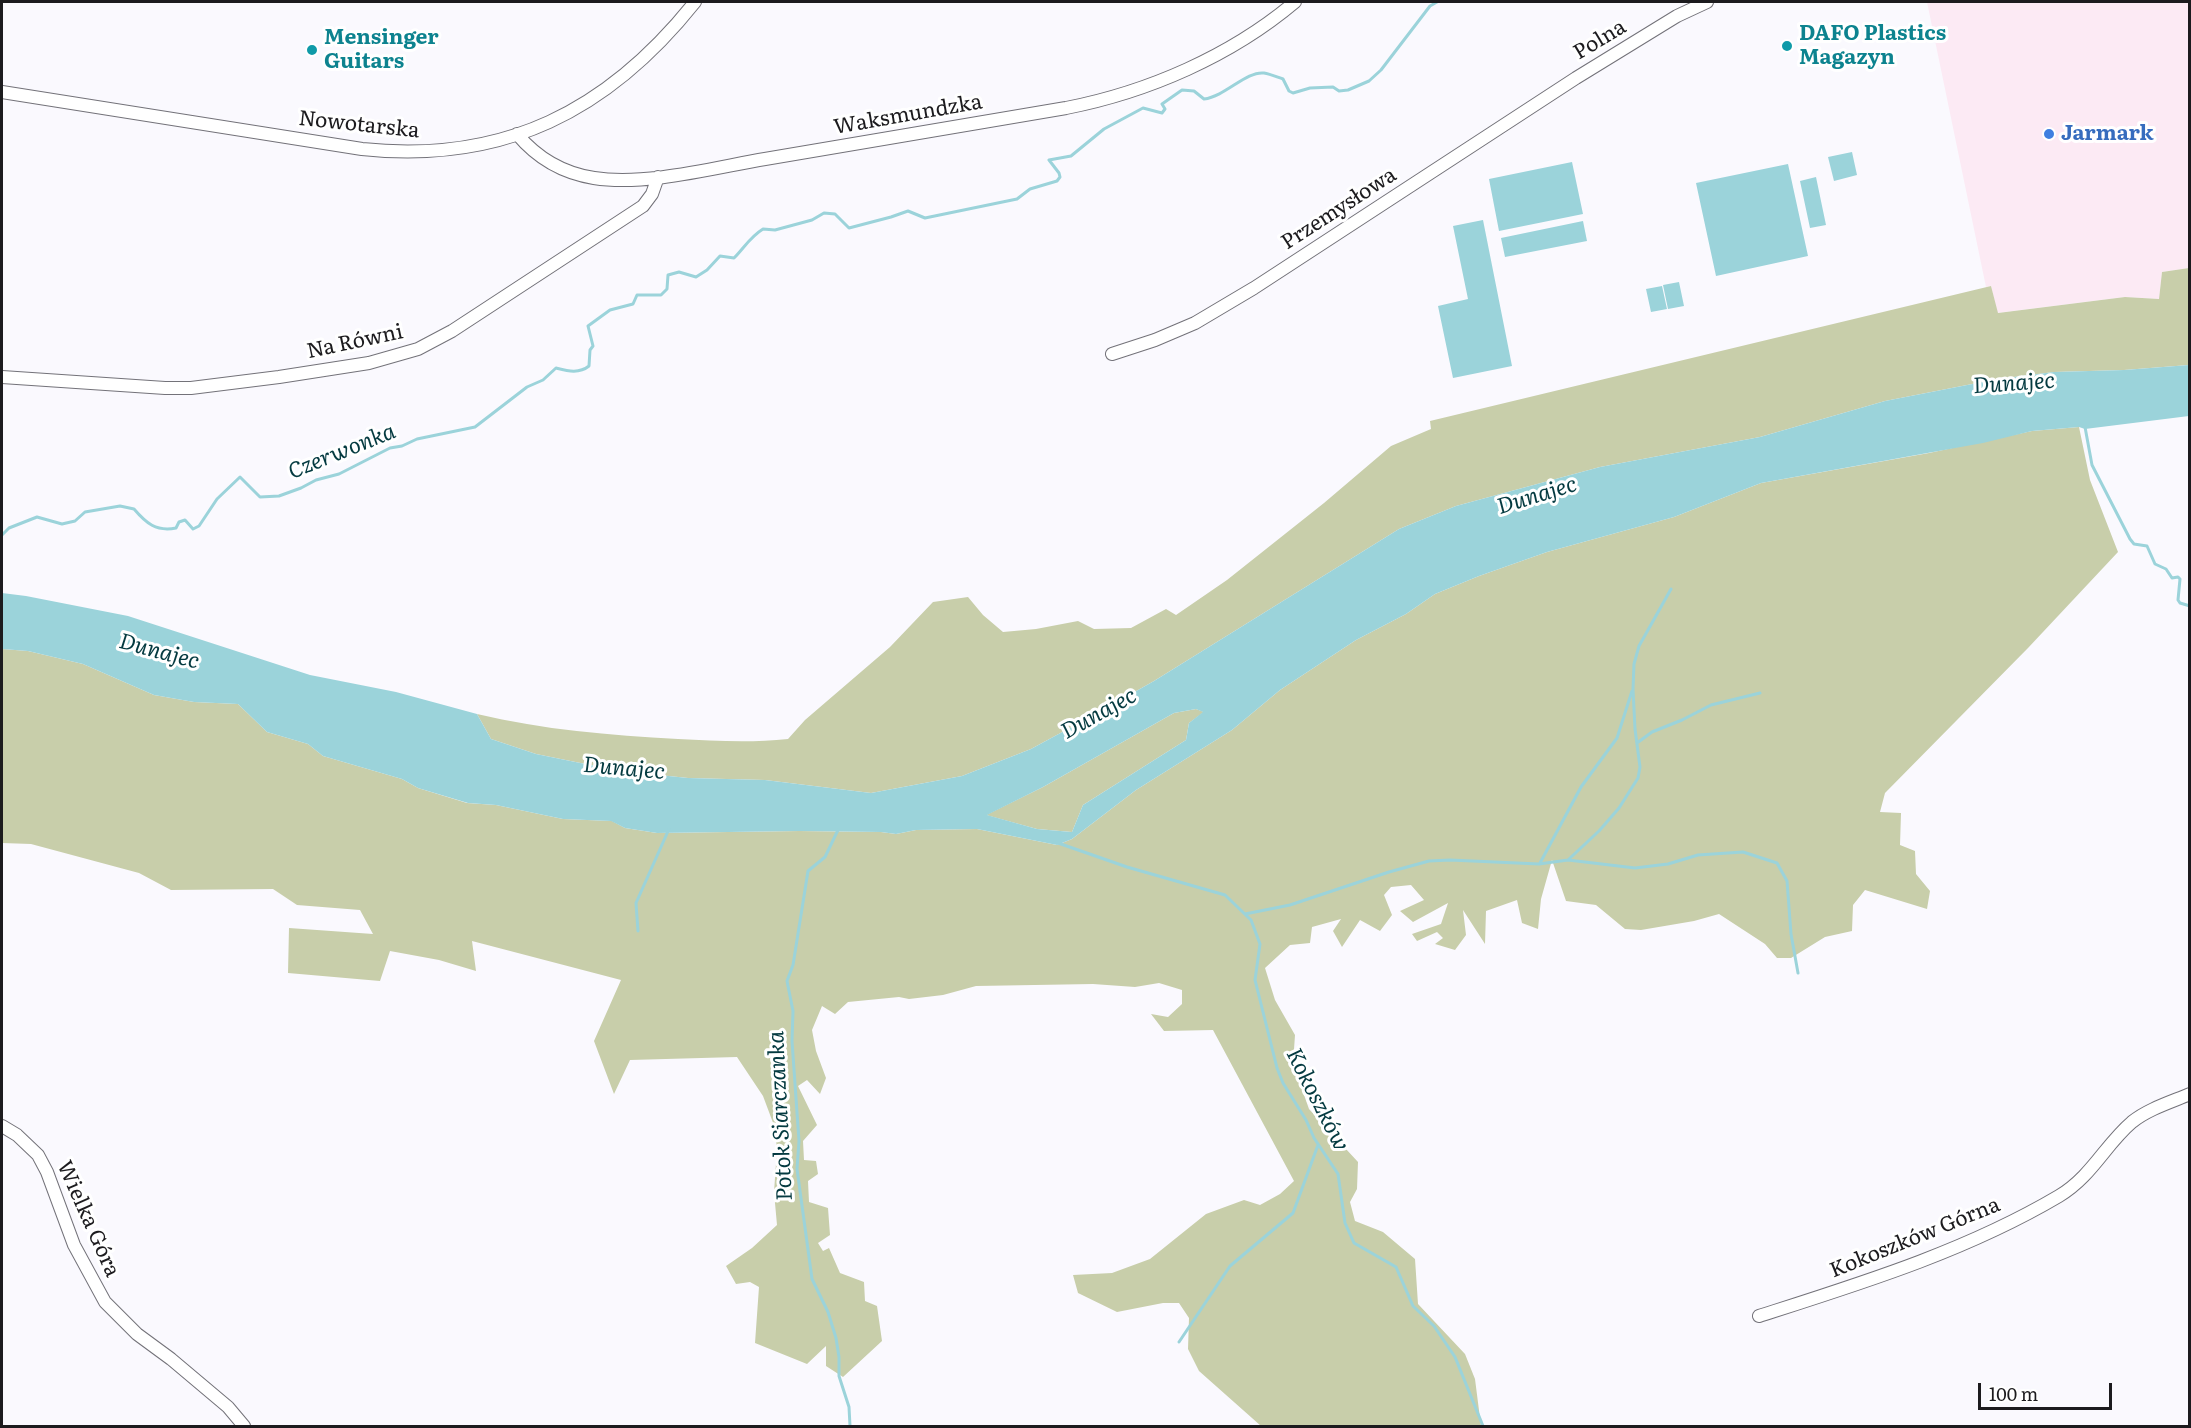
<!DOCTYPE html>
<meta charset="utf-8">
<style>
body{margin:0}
#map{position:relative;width:2191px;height:1428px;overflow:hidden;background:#faf9fe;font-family:Literata,serif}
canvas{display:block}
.frame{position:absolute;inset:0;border:3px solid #1c1b1e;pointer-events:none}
.scale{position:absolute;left:1978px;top:1383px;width:134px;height:27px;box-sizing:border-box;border:3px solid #1c1b1e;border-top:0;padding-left:8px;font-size:18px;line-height:21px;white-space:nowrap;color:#1c1b1e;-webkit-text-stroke:4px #fff;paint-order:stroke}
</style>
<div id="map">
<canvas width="2191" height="1428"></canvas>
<div class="frame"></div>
<div class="scale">100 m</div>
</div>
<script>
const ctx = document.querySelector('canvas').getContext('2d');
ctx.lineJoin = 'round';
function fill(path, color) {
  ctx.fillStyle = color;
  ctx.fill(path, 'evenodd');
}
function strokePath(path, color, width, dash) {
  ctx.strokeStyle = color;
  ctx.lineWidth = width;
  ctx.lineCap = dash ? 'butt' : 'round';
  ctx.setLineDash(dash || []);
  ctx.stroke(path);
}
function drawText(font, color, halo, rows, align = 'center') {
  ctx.font = font + ' Literata,serif';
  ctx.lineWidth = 6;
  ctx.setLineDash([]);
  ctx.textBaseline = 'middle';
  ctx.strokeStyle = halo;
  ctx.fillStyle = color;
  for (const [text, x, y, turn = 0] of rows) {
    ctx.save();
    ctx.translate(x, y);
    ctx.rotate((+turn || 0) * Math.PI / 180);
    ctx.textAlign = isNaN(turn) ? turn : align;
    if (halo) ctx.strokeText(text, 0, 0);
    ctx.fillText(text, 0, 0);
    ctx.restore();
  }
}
const commercial = new Path2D(`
 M1927,2H2189V268L2162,272L2159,299L2125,297L1997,313L1991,286L1986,287Z`);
const green = new Path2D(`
 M2189,268V365L2124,370L2054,372L1998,379L1885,401L1760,437L1600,467L1456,506L1399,529L1154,681L1101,711L1031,749L962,776L871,793L765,780L688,778L620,771L536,754L491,739L477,714C544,730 609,735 678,739C714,741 752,743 788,739L805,720L890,647L933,602L968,597L983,615L1003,632L1036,629L1078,621L1094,629L1131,628L1166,609L1176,615L1227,580L1324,503L1391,446L1431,429L1430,421L1991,286L1998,313L2125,297L2159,299L2162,272Z
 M2079,427L2090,480L2118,552L2028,648L1885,793L1880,812L1901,813L1900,845L1915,851L1916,874L1930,891L1927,909L1865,890L1853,905L1852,931L1825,937L1791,958H1777L1765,944L1719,914L1694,921L1641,930L1625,929L1596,905L1566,901L1552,860L1541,899L1538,929L1522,923L1517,900L1486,911L1485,944L1463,910L1466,935L1455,950L1435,944L1443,938L1437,932L1417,941L1412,934L1441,924L1448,903L1413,922L1400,911L1424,900L1411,885L1391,887L1384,895L1392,915L1380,931L1360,920L1342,947L1333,931L1341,919L1312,927L1310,943L1290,945L1265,968L1275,1000L1295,1035L1293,1064L1309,1109L1358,1162L1357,1189L1350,1202L1355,1221L1383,1232L1415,1259L1418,1304L1465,1354L1475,1379L1481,1426H1261L1199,1371L1188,1349L1189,1318L1179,1303H1163L1117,1312L1078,1293L1073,1275L1112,1273L1150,1259L1206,1214L1244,1200L1260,1205L1280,1194L1294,1181L1213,1030L1164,1031L1151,1014L1168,1017L1182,1004V990L1159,983L1135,987L1093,984L976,986L943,995L909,999L899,997L848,1002L835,1014L822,1006L812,1030L816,1051L826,1078L820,1094L807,1080L798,1086L817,1125L803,1141L804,1160L816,1161L818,1174L808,1181L809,1202L828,1208L830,1235L818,1243L823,1251L829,1248L840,1273L864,1282L865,1301L877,1306L882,1341L843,1377L826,1366V1346L807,1364L755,1343L759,1287L750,1282L736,1284L726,1266L752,1248L777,1225L774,1192L777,1150L775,1128L763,1096L737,1057L630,1060L614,1094L594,1041L621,980L472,941L476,971L439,960L390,951L380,981L288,973L289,928L373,934L360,910L297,905L273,889L171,890L139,873L31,844L2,843V649L28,651L83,664L154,695L194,702L238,704L267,732L308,744L323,756L402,779L418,788L467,803L496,805L563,819L612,821L625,828L657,833L799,831L881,832L896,834L916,830L977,829L1057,845L1072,839L1136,790L1232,730L1280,690L1356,640L1406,614L1435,594L1479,576L1547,552L1674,517L1761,483L1929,453L2032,431Z
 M1196,709L1204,712L1189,723L1186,740L1083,805L1072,832L1037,829L986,815L1043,787L1174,713Z`);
const water = new Path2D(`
 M1852,152L1857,175L1834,181L1828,157Z
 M1572,162L1583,214L1499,231L1489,179Z
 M1788,164L1808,256L1716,276L1696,183Z
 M1816,177L1826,225L1810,228L1800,181Z
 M1483,220L1512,366L1453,378L1438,306L1468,299L1453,226Z
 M1583,221L1587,241L1505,257L1501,238Z
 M1679,282L1684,306L1668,309L1663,285Z
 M1662,286L1667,309L1651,312L1646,289Z
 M2189,365V416L2085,429L2079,427L2032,431L1983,443L1761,483L1674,517L1547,552L1479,576L1435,594L1406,614L1356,640L1280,690L1232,730L1136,790L1072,839L1057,845L977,829L916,830L896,834L881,832L799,831L657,833L625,828L611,821L563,819L496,805L468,803L418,788L402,779L323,756L308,744L267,732L238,704L194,702L154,695L83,664L28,651L2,649V593L26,596L128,616L310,675L396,692L477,714L491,739L536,754L620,771L688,778L765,780L871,793L962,776L1031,749L1101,711L1154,681L1399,529L1456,506L1600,467L1760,437L1885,401L1998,379L2054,372L2124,370ZM1196,709L1203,712L1189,723L1186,740L1083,805L1072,832L1037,829L987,815L1043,787L1174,713Z`);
const stream = new Path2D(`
 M2085,427L2092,465L2130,539L2134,544L2147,546L2155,564L2166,569L2172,578L2178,577L2180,579L2178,600L2180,603L2190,606
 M2,535L9,528L37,517L62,524L75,521L85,512L120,506L134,509C146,523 156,532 176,528L179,522L185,520L193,529L199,526L217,499L240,477L260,497L279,496L301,488L316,480L339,474L390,448L402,446L417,439L475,427L527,387L543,380L556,368C568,371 579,374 589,366L590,350L593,346L588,326L610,310L633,304L637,295H661L667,289L668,275L679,272L696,277L707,270L720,256L734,258C744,248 750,237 763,229L775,230L812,220L824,213L835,214L849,228L891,217L908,211L925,218L1017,199L1030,189L1057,181L1060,177L1059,173L1049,160L1071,156L1104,129L1143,108L1162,113L1165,109L1162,104L1182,90L1194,91L1204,99C1226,96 1246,71 1264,73C1270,74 1277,77 1283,79L1289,91L1293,93L1310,88L1333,87L1339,91L1348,90L1369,81L1381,70L1430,6L1437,2
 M1637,743L1652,732L1682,720L1711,705L1760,693
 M838,830L825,857L808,871L793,965L787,981L793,1011L792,1041L799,1141L797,1169L812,1279L828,1312L836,1338L839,1357V1376L849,1407L850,1426
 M1058,843L1127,867L1225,895L1251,920L1260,944L1255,980L1277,1068L1283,1083L1306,1120L1314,1138L1338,1174L1345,1223L1354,1243L1396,1267L1413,1306L1434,1326L1455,1357L1483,1426
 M1568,860L1599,831L1619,808L1638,778L1640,767L1635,729L1633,689L1634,664L1639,646L1671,589
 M1540,863L1581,787L1617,738L1632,691
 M1245,914L1290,905L1389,872L1429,861L1450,860L1539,864L1568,860L1635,868L1668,864L1698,855L1743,852L1777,863L1787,881L1791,934L1798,973
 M638,931L636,903L669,829
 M1179,1342L1230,1266L1293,1213L1318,1145`);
const minor = new Path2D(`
 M2,92L362,149C504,164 608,111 695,2
 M517,134C537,158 562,173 594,178C646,186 713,168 765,159C865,142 966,125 1066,108C1148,92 1231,56 1295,2
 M1112,354L1155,340L1195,323L1254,288L1576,78L1677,16L1707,2
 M2,377L165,388H191L279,377L369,363L418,349L452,331L643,206L652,194L658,177
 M2,1126L17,1135L38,1155L47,1172L74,1245L105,1302L137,1334L171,1359L228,1407L244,1426
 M1759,1316C1862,1283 1966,1251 2059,1196C2092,1176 2105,1145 2132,1122C2148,1109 2171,1102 2190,1094`);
const markers = [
 [1787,46,6,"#0f9aa8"],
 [312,50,6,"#0f9aa8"],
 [2049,134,6,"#3f7fe0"]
];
const cultureNames = [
 ["DAFO Plastics",1799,34],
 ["Magazyn",1799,58],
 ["Mensinger",324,38],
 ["Guitars",324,62]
];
const streetNames = [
 ["Polna",1600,40,-31],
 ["Waksmundzka",908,115,-10],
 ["Nowotarska",359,125,6],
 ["Przemysłowa",1339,209,-33],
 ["Na Równi",355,342,-12],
 ["Wielka Góra",88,1219,66],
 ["Kokoszków Górna",1915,1238,-22]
];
const shopNames = [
 ["Jarmark",2061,134]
];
const waterNames = [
 ["Dunajec",2014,384,-4],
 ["Czerwonka",342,452,-22],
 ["Dunajec",1537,496,-17],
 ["Dunajec",159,652,15],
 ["Dunajec",1099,714,-29],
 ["Dunajec",624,769,5],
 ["Kokoszków",1317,1100,63],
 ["Potok Siarczanka",781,1116,-93]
];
fill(commercial, '#fceaf4');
fill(green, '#c8ceaa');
fill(water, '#9bd3da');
strokePath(stream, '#9bd3da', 3);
strokePath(minor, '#737279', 14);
strokePath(minor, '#fff', 12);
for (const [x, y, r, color] of markers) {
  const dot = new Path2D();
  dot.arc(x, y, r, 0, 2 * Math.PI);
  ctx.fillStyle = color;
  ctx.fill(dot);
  strokePath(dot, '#fff', 2);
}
drawText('bold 21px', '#0d838f', '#fff', cultureNames, 'left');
drawText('21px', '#1c1b1e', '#fff', streetNames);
drawText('bold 21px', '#366cbe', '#fff', shopNames, 'left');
drawText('italic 22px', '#043a40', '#fff', waterNames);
</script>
